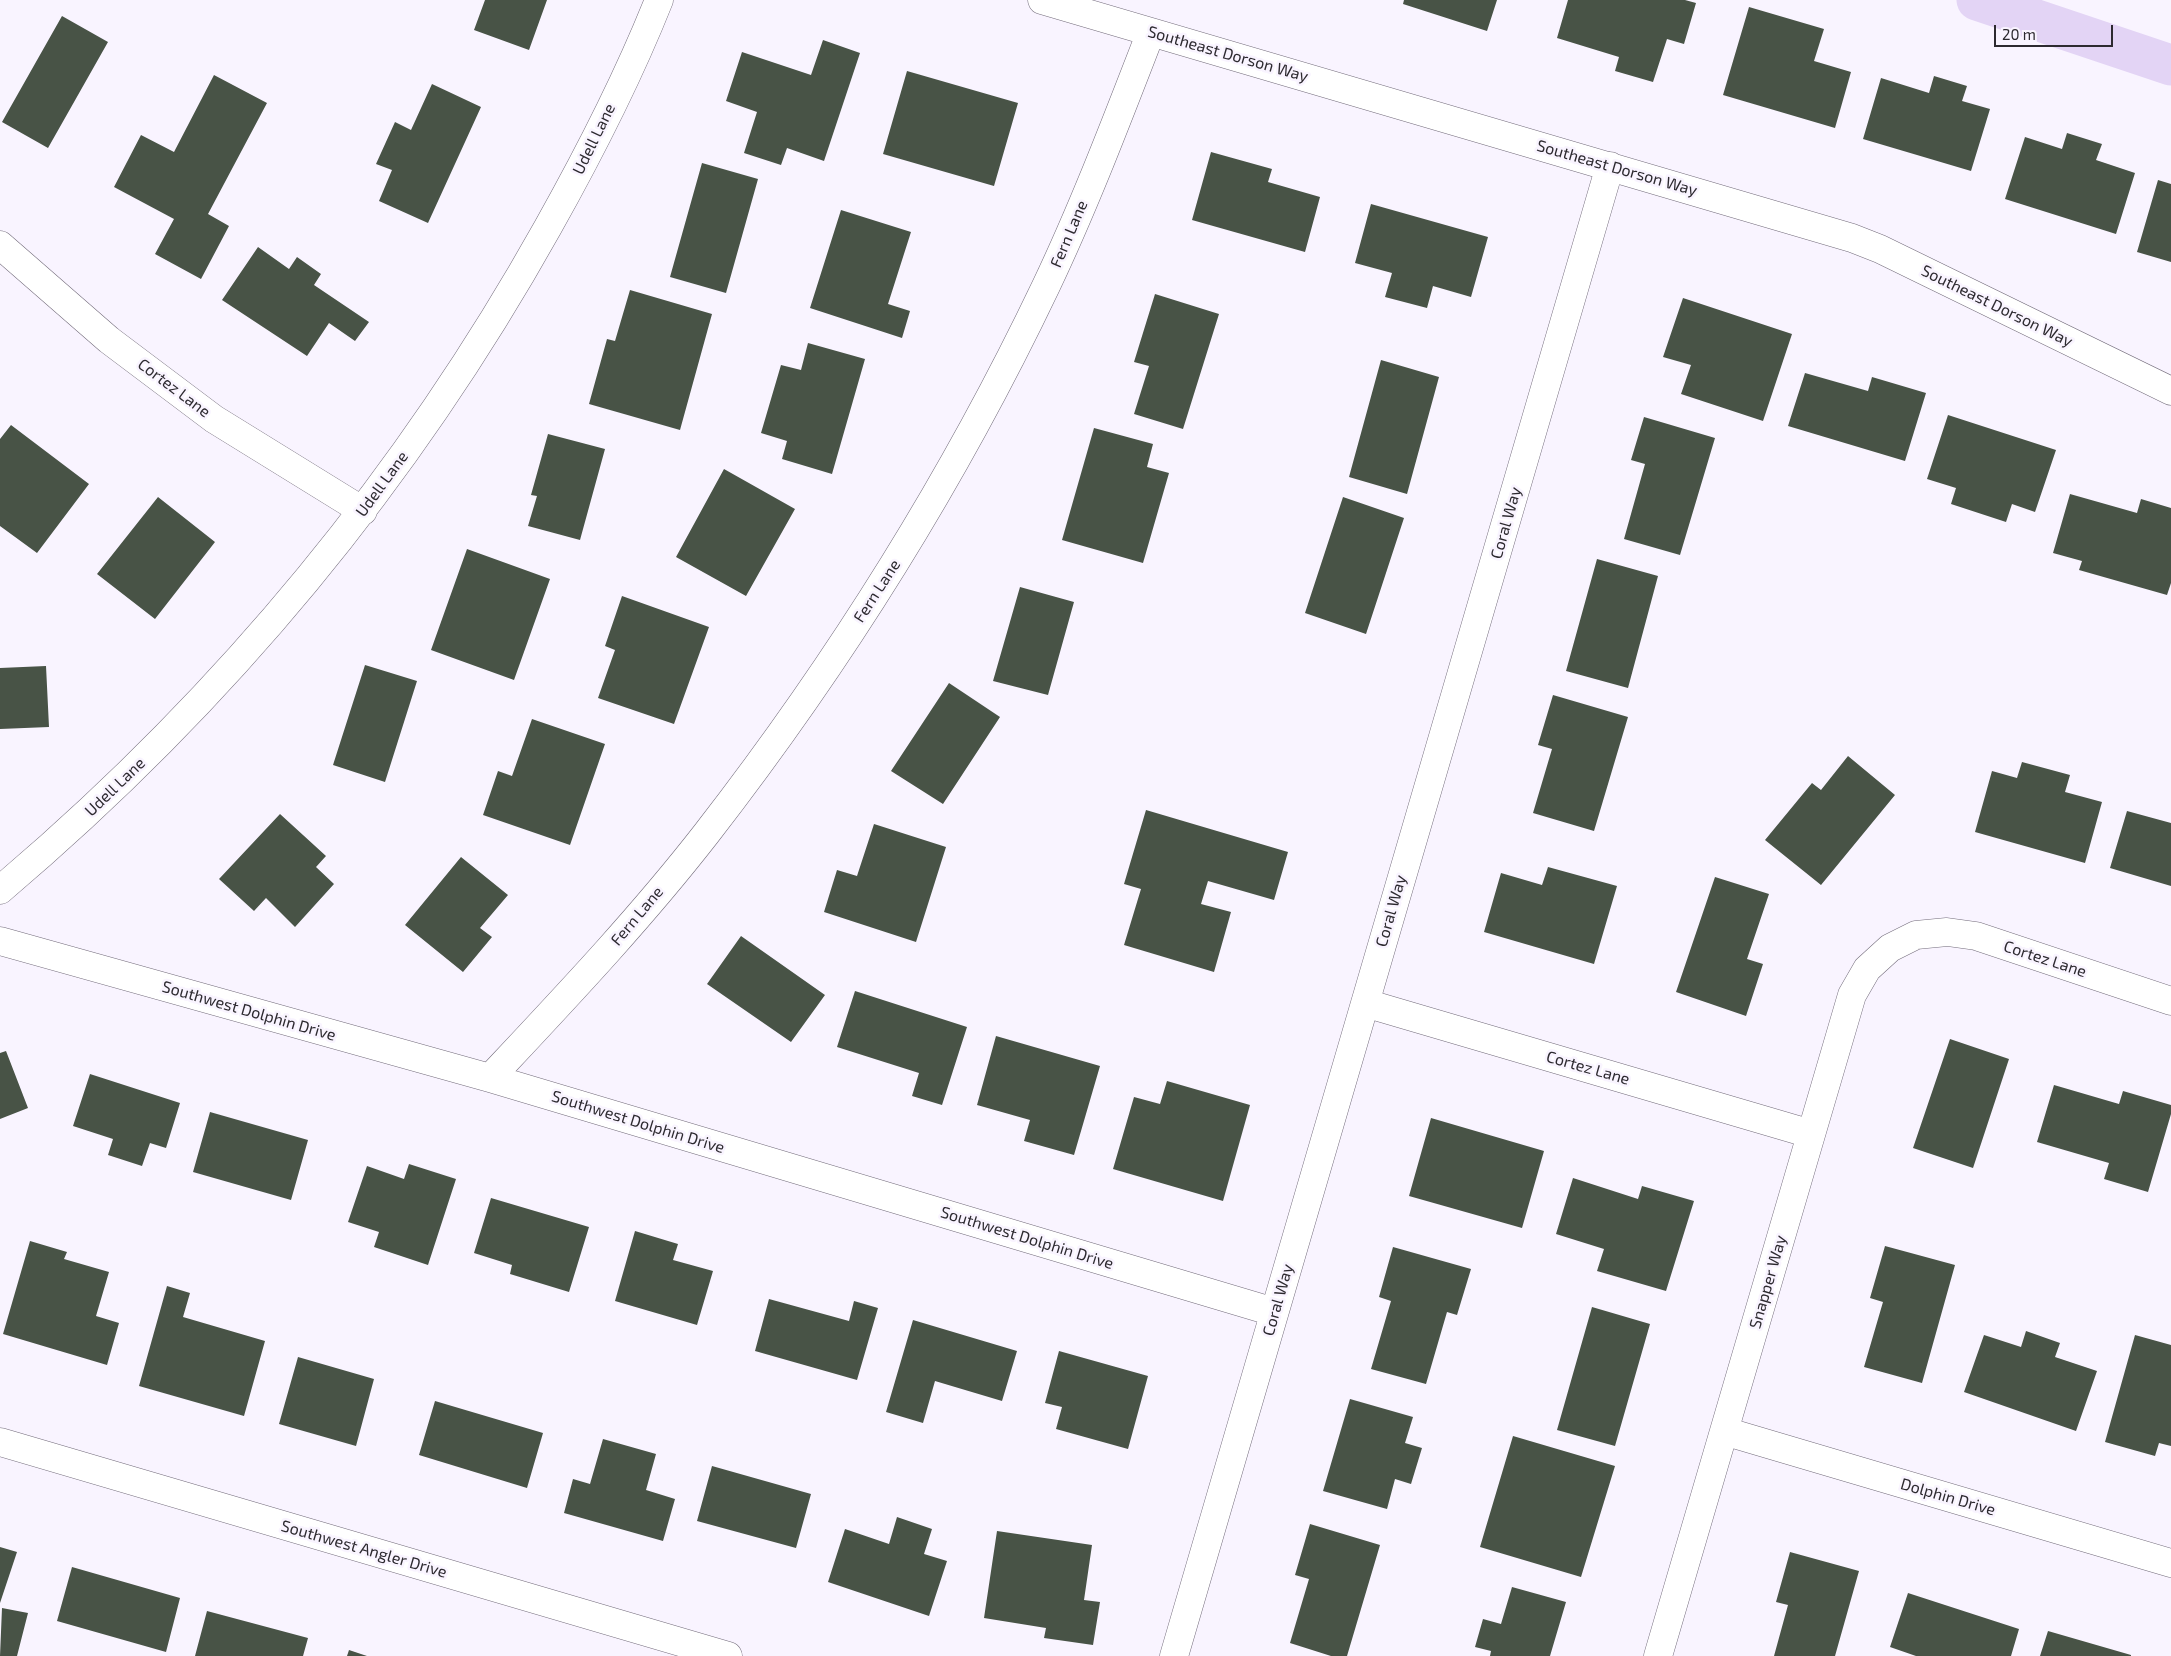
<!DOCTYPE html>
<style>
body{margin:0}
#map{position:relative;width:2171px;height:1656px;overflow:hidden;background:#f9f4ff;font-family:"Exo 2",sans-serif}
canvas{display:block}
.scale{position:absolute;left:1994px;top:25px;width:119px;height:22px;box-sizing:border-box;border:2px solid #2d2a30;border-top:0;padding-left:6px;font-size:15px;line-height:18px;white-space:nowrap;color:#2d2a30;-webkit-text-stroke:4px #f9f4ff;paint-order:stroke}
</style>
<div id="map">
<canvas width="2171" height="1656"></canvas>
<div class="scale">20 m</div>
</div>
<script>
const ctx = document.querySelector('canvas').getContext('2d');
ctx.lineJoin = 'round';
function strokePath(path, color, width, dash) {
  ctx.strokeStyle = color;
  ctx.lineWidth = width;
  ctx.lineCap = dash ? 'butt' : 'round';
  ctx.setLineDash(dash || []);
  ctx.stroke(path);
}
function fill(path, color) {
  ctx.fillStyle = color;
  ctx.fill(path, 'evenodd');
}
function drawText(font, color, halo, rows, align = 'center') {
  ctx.font = font + ' "Exo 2",sans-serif';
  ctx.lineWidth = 5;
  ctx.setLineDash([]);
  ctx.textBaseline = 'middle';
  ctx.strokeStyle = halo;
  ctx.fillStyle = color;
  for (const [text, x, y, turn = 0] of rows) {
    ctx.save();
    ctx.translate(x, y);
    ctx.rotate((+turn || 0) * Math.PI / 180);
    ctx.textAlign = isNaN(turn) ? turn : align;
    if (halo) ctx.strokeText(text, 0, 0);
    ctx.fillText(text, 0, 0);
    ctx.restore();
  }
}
const canal = new Path2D(`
 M1977,0L2171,65`);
const building = new Path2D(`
 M485,0H547L529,50L474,30Z
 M1404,0H1497L1487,31L1403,4Z
 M1568,0H1685L1696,3L1684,44L1667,39L1653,82L1615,71L1619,57L1557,38Z
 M1749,7L1824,29L1814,61L1851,72L1835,128L1723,95Z
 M62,16L108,42L48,148L2,122Z
 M823,40L860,53L824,161L787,148L781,165L744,153L757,112L726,101L742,52L811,75Z
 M907,71L1018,103L994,186L883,154Z
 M214,75L267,103L208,214L229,226L201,279L155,254L174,219L114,187L141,135L174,152Z
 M1934,76L1967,86L1962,101L1990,109L1971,171L1863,139L1881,78L1929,93Z
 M432,84L481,107L428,223L379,201L392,170L376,164L395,122L411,130Z
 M2067,133L2102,144L2096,160L2135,173L2116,234L2005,199L2025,137L2062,149Z
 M1211,152L1272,169L1268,182L1320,197L1305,252L1192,220Z
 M702,163L758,179L726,293L670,277Z
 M2158,180L2171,184V262L2137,252Z
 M1371,204L1488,237L1471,297L1433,286L1427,308L1385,297L1392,273L1355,263Z
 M841,210L911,232L888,304L910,311L902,338L810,308Z
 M258,247L289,269L297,257L321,274L314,285L369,322L355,341L329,323L307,356L222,300Z
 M630,290L712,314L680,430L589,404L607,339L615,341Z
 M1155,294L1219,314L1183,429L1134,414L1149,366L1134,362Z
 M1683,298L1792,334L1763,421L1681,394L1691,365L1663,357Z
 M808,343L865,359L832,474L782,459L787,441L761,433L781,365L801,370Z
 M1381,360L1439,377L1407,494L1349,477Z
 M1805,373L1868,391L1872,377L1926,393L1905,461L1788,426Z
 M1948,415L2056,450L2035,512L2012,504L2006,522L1951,504L1956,488L1927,479Z
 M1644,417L1715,438L1680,555L1624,539L1645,464L1631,460Z
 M11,425L89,484L37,553L0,526V439Z
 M1094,428L1153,444L1147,467L1169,473L1143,563L1062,540Z
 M548,434L605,449L580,540L528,526L537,496L531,495Z
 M724,469L795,509L746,596L676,557Z
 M2070,494L2137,513L2141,499L2171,508V583L2167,595L2079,570L2082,561L2053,553Z
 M158,497L215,542L155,619L97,574Z
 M1343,497L1404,518L1366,634L1305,613Z
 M467,549L550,579L514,680L431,650Z
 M1597,559L1658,576L1628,688L1566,671Z
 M1020,587L1074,602L1048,695L993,681Z
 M622,596L709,627L674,724L598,698L615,650L605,646Z
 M365,665L417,681L385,782L333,765Z
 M46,666L49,727L0,729V668Z
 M949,683L1000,717L943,804L891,771Z
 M1553,695L1628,717L1594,831L1533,813L1552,749L1538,745Z
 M532,719L605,744L570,845L483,815L498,771L512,776Z
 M1848,756L1895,795L1821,885L1765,840L1812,783L1821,790Z
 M2022,762L2070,775L2065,792L2102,802L2085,863L1975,832L1992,771L2017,778Z
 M1146,810L1288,852L1274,900L1208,881L1201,904L1231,912L1214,972L1124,945L1141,889L1124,884Z
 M2127,811L2171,823V886L2110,868Z
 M280,814L326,856L316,867L334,884L295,927L266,898L254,911L219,879Z
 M874,824L946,847L916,942L824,912L837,870L857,876Z
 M461,857L508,895L480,928L492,937L463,972L405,925Z
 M1548,867L1617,886L1594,964L1484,932L1501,873L1542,885Z
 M1715,877L1769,894L1747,959L1763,964L1746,1016L1676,992Z
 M741,936L825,995L791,1042L707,984Z
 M855,991L967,1027L942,1105L912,1096L919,1073L837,1047Z
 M996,1036L1100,1066L1074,1155L1024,1141L1030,1120L977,1105Z
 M1950,1039L2009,1059L1973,1168L1913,1148Z
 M6,1051L28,1108L0,1119V1053Z
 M90,1074L180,1103L166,1148L150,1143L142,1166L108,1155L113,1139L73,1126Z
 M1167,1081L1250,1105L1223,1201L1113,1169L1134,1097L1160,1104Z
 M2054,1085L2119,1104L2123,1091L2171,1105V1114L2148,1192L2104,1179L2109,1163L2037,1142Z
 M210,1112L308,1140L291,1200L193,1172Z
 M1431,1118L1544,1151L1522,1228L1409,1196Z
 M409,1164L456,1179L428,1265L374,1247L379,1232L348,1222L367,1166L404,1179Z
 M1573,1178L1638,1199L1642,1186L1694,1201L1666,1291L1597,1271L1604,1249L1556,1234Z
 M491,1198L589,1227L569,1292L510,1274L512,1265L474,1253Z
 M635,1231L678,1244L673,1260L713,1271L697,1325L615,1301Z
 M30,1241L67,1252L64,1259L109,1272L96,1316L119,1323L107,1365L3,1334Z
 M1885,1246L1955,1265L1922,1383L1864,1367L1883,1302L1870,1298Z
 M1393,1247L1471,1269L1457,1315L1447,1312L1426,1384L1371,1369L1391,1301L1379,1297Z
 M167,1286L190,1293L183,1317L265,1341L244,1416L139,1386Z
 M769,1299L849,1321L854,1301L878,1308L857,1380L755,1351Z
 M1592,1307L1650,1324L1615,1446L1557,1430Z
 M913,1320L1017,1351L1002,1401L935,1381L923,1423L886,1412Z
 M2026,1331L2060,1343L2055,1357L2097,1371L2076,1431L1964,1392L1984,1335L2021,1347Z
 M2135,1335L2171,1345V1446L2159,1443L2155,1456L2105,1442Z
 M1059,1351L1148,1376L1128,1449L1056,1429L1062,1407L1045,1403Z
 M298,1357L374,1379L356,1446L279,1424Z
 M1350,1399L1413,1417L1405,1443L1422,1448L1411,1484L1395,1479L1387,1509L1323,1491Z
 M435,1401L543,1433L527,1488L419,1455Z
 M1513,1436L1615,1466L1581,1577L1480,1547Z
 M603,1439L656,1454L646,1490L675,1499L663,1541L564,1513L573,1479L590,1484Z
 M712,1466L811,1494L796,1548L697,1521Z
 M897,1517L932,1529L924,1554L947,1561L929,1616L828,1582L845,1529L889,1544Z
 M1310,1524L1380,1545L1347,1656H1331L1290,1643L1309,1579L1295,1575Z
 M997,1531L1092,1545L1084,1600L1100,1602L1093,1645L1044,1638L1046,1628L984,1618Z
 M0,1547L17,1552L0,1603Z
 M1790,1552L1859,1571L1835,1656H1774L1788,1605L1776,1602Z
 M72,1567L180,1598L166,1652L57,1621Z
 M1512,1587L1566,1602L1550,1656H1490L1491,1651L1475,1647L1483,1619L1501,1624Z
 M1908,1593L2019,1629L2011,1656H1916L1890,1647Z
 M2,1608L28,1613L17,1656H0Z
 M207,1611L308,1638L303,1656H195Z
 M2048,1631L2131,1655V1656H2040Z
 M349,1650L367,1656H347Z`);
const minor = new Path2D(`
 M1042,0L1852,238L1880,249L2171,391
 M0,245L109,340L214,419L363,511
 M0,890C222,702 406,481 548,227C589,154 628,78 659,0
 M0,941L490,1078L1274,1312
 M1365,1003L1811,1134
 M490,1078C564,999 639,920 706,834C838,664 953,481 1046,286C1085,204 1118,117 1151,32
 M1724,1431L2171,1563
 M0,1442L728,1656
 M1174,1656L1610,166
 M1658,1656L1852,995L1867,969L1890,948L1916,935L1947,932L1976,936L2171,1001`);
const streetNames = [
 ["Southeast Dorson Way",1228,54,16],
 ["Udell Lane",594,139,-64],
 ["Southeast Dorson Way",1617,168,16],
 ["Fern Lane",1069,234,-67],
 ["Southeast Dorson Way",1997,306,26],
 ["Cortez Lane",174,388,37],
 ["Udell Lane",382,484,-54],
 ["Coral Way",1506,523,-74],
 ["Fern Lane",877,591,-57],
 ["Udell Lane",115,787,-44],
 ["Coral Way",1391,911,-74],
 ["Fern Lane",637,916,-50],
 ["Cortez Lane",2045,959,18],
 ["Southwest Dolphin Drive",249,1011,16],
 ["Cortez Lane",1588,1068,16],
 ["Southwest Dolphin Drive",638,1122,17],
 ["Southwest Dolphin Drive",1027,1238,17],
 ["Snapper Way",1768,1282,-74],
 ["Coral Way",1278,1300,-74],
 ["Dolphin Drive",1948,1497,16],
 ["Southwest Angler Drive",364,1549,16]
];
strokePath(canal, '#e3d4f5', 41);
fill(building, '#485346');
strokePath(minor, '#736c7b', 29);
strokePath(minor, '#fff', 28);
drawText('16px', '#2d2a30', '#f9f4ff', streetNames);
</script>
